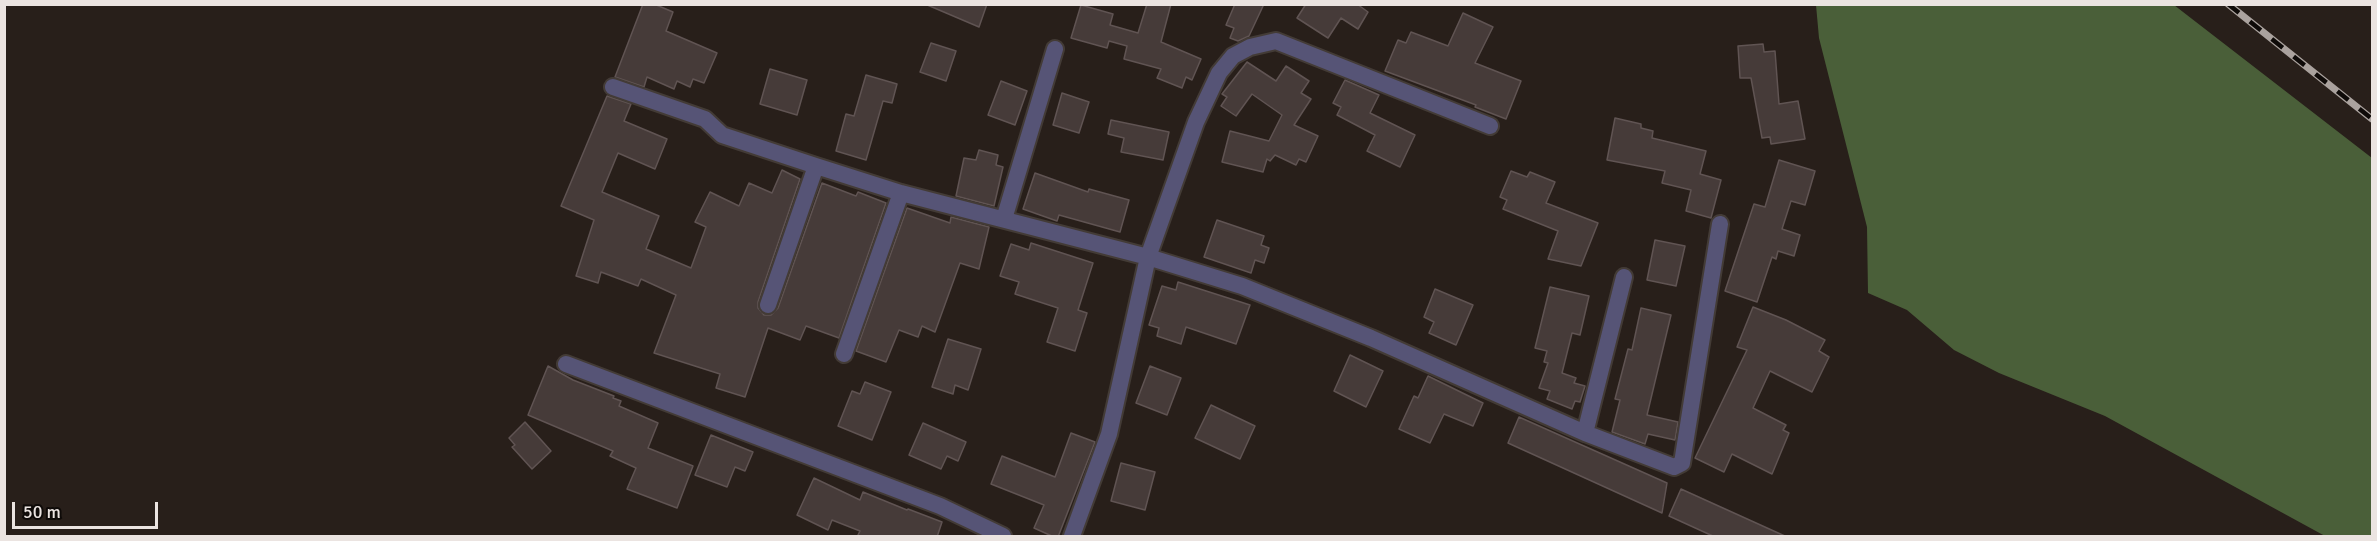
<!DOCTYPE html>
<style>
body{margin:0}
#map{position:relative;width:2377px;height:541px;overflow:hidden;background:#281f1a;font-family:Signika,sans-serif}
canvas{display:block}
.frame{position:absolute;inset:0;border:6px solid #ebe4e1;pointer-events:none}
.scale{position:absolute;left:12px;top:502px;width:146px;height:27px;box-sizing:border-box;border:3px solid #ebe4e1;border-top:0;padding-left:8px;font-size:18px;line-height:21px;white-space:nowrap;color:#ebe4e1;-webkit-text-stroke:4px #0e0a08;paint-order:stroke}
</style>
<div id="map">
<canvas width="2377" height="541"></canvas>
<div class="frame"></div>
<div class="scale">50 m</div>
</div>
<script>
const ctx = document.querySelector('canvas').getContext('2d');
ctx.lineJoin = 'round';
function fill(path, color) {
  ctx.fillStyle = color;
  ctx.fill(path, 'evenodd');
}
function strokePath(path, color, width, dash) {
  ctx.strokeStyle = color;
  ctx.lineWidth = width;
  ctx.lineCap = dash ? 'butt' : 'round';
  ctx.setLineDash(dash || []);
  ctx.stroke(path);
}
const forest = new Path2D(`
 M1816,5H2174L2372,158V536H2325L2105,416L1999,373L1954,350L1907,310L1868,293L1867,227L1819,38Z`);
const building = new Path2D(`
 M643,4H654L673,12L666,31L717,53L704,83L693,79L690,87L677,81L674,89L647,77L644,87L615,77Z
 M925,4H987L979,27Z
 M1147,4H1171L1161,42L1201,59L1192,80L1186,77L1182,88L1157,78L1161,69L1124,59L1127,46L1109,41L1107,48L1071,38L1081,5L1113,14L1110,25L1138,33Z
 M1235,4H1264L1249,36L1238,41L1230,38L1234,28L1226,25Z
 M1306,4H1357L1368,12L1358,29L1341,18L1328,38L1297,18Z
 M1463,13L1493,27L1475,63L1521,81L1506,119L1475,107L1476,105L1385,71L1398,40L1406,43L1411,32L1448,46Z
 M931,43L956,51L946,81L920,72Z
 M1763,44L1764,52L1775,51L1779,104L1798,101L1805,139L1771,144L1770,137L1762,138L1751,78H1740L1738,46Z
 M1247,62L1276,81L1286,66L1309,81L1301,93L1311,99L1294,125L1318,136L1306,162L1299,159L1296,165L1275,155L1270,161L1267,159L1263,172L1222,162L1230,131L1269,141L1282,115L1252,94L1236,116L1221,106L1227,97L1222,94Z
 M770,69L807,80L797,115L760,104Z
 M866,75L897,84L892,103L883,101L866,160L836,151L846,114L854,116Z
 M1345,80L1379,95L1370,113L1415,135L1400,167L1367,151L1375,135L1337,115L1341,107L1333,103Z
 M1001,81L1027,91L1015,125L988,115Z
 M1062,93L1089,102L1079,133L1053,125Z
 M607,96L631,104L624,121L667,139L655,169L618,153L602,192L659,216L646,249L691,268L706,227L695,222L710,192L739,206L749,183L772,193L782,170L800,179L758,302V308L764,315H771L778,308L822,183L856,196L858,192L886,203L839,338L806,326L800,340L768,328L745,397L716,388L720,374L654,353L676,295L641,279L638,286L601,272L598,283L576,276L594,220L561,206Z
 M1615,118L1641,124V128L1653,131L1652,138L1706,151L1700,174L1721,180L1711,218L1686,211L1691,190L1662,183L1665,171L1607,160Z
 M1111,120L1169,132L1163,160L1121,152L1124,138L1108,134Z
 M979,150L998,155L996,165L1003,167L994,206L956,196L964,158L976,160Z
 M1779,160L1815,171L1805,205L1791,201L1782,229L1800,235L1794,256L1778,251L1776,259L1772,257L1757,302L1725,291L1754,204L1765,207Z
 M1511,171L1527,177L1530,172L1555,182L1546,203L1598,223L1581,266L1548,259L1558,231L1503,209L1507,200L1500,197Z
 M1035,173L1088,192L1089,189L1129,200L1120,232L1059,215L1057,221L1023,209Z
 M907,208L950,223L951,217L989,227L979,269L960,263L935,332L922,326L918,337L899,330L886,362L856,351Z
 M1217,220L1264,236L1261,245L1269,248L1264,263L1255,260L1251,273L1204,257Z
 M1655,240L1685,246L1676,286L1647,280Z
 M1031,243L1093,263L1078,310L1087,313L1075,351L1047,342L1058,308L1015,294L1019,282L1000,276L1011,244L1029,250Z
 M1178,282L1250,305L1236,344L1186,327L1181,344L1157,336L1159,328L1149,325L1162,286L1176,290Z
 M1550,287L1589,296L1580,335L1572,333L1562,373L1576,378L1574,383L1585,386L1580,402L1575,401L1572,409L1547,399L1550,391L1539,388L1548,363L1544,362L1547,351L1535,348Z
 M1435,289L1473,305L1456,345L1429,333L1434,322L1424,317Z
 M1753,307L1786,320L1825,340L1819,351L1829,357L1812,392L1770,371L1753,408L1786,425L1783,430L1789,433L1772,474L1732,454L1724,472L1695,458L1747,350L1737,347Z
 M1641,308L1671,315L1647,415L1678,422L1675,440L1648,434L1645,444L1612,432L1620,400L1615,399L1628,349L1632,350Z
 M948,339L981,349L968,390L955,385L953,394L932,387Z
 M1350,355L1383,371L1366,407L1334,391Z
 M548,366L573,380L614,396L613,398L621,401L619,406L658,423L648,448L693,466L677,508L627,489L636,468L610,456L613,451L528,415Z
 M1150,366L1181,378L1167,415L1136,403Z
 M1428,376L1483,403L1473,426L1444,414L1430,443L1399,429L1414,396L1418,398Z
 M865,382L891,392L872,440L838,426L852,391L860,394Z
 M1211,405L1255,426L1240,459L1195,438Z
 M1519,417L1667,483L1662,513L1508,443Z
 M525,422L551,451L532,469L512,447L515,445L509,438Z
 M923,423L966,442L958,461L947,456L941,469L909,455Z
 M1071,433L1095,442L1058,537H1054L1034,528L1044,505L991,484L1002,456L1055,477Z
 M711,435L753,452L745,471L735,467L727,487L695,475Z
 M1121,463L1155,472L1145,510L1111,501Z
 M814,478L860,500L863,492L907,510L908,509L942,522L937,537H857L860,531L832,520L828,530L797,515Z
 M1681,489L1787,537H1715L1669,516Z`);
const minor = new Path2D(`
 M613,87L705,119L722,135L816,166L901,193L1148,257L1242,286L1371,338L1585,433L1624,277
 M1004,219L1055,49
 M768,305L816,166
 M844,354L901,193
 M566,364L940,506L1003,536
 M1585,433L1674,467L1682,463L1720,224
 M1072,536L1109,434L1148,257L1196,122L1219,73L1233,56L1250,47L1276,41L1490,126`);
const rail = new Path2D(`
 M2228,4L2372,119`);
fill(forest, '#4a5f39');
fill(building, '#463b39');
strokePath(building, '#605453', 1.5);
strokePath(minor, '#433b36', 20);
strokePath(minor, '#565476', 16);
strokePath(rail, '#aaa29e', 7);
strokePath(rail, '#0e0a08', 4.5, [14]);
</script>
